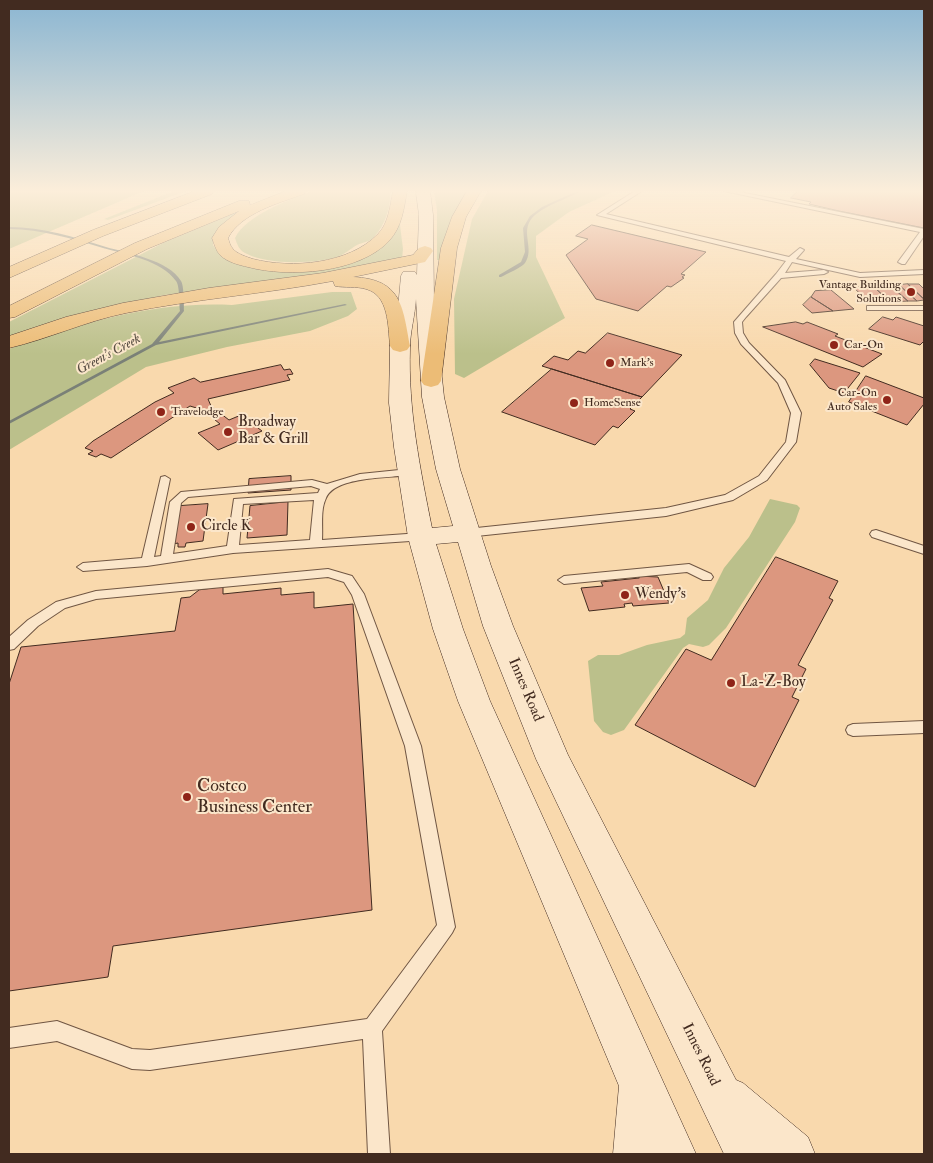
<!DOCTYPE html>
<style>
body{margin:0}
#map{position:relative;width:933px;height:1163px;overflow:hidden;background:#f9d9ad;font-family:"IM FELL Double Pica",serif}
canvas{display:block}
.frame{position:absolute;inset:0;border:10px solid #422b20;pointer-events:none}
</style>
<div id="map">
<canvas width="933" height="1163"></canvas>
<div class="frame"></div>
</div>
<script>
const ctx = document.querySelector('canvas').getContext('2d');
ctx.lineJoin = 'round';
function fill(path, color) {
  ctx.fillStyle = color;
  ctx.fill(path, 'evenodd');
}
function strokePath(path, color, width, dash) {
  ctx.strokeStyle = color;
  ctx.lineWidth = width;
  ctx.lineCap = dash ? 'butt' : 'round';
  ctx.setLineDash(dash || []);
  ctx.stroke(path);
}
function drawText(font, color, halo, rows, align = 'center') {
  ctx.font = font + ' "IM FELL Double Pica",serif';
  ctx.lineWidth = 4;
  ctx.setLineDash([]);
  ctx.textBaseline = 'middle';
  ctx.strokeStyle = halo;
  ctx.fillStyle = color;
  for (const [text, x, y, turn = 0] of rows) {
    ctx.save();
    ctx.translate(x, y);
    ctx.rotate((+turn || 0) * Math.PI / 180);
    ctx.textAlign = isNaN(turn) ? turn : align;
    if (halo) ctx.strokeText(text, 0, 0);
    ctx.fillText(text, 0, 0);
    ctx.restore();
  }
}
const green = new Path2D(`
 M9,191H144L9,249Z
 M174,191H186L108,220L104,219Z
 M313,191H391C390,208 386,224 374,237C370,242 363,242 357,245C350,249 345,254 337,257C314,264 267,265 245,253C239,250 237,244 235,238C245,216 290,199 313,191Z
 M434,191H470L458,210L442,260H437V210Z
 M488,191H615L569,212L536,236V257L565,318L464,378L455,374L454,299L472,219Z
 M235,213L240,214L214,236L213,245L218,252L235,262L327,268L397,225H400L403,249L402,259L290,279L164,295L60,320L9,337V322L163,243Z
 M332,292H351L357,309L348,316L310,331L227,347L146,367L9,450V349C80,323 155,301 232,305Z
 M770,499L797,505L800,508L795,522L726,628L709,645L703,647L689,644L683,648L624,730L611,735L603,732L594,721L588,661L598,655H619L647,645L680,638L685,634L687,618L708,600L724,568L749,537Z`);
const stream = new Path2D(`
 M577,191H581C567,199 543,206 532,218C520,232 535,249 525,263C522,267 507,274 501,277H499V275L521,262L525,252L523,228L530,216L542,207Z
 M9,227C43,227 74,237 106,247C127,253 169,260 181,281C184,285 184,305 184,311L159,342L345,304L347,305L156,345L9,424V421L152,344L180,311C179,304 180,286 176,281C161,260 127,255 103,248C72,239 42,229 9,229Z`);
const building = new Path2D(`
 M798,191H924V228L839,211L809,204L811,202L791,198Z
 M592,225L706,252L681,274L685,275L682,277L684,278L671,287L667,286L638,311L596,299L566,255L588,239L576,236Z
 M908,284H919L924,289V299Z
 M908,284L924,299V300L917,301L899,285Z
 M890,285L908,301L890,302L873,286Z
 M890,285H899L917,301H908Z
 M873,286L890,302L870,303L853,287Z
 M831,290L854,309L833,311L811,297L815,291Z
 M811,297L833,311L812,313L803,305Z
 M883,317L893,320L896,317L924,326V341L920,345L869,329Z
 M796,322L803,324L807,322L838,334L835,336L882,354L863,367L763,327Z
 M608,333L682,355L642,397L542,366L554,356L568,360L578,351L585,353Z
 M815,359L860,373L844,393L829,388L810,365Z
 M281,365L284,370L290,369L293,374L287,375L290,380L208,399L211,406L229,420L241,415L262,431L218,450L198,433L220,424L203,410L190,406L111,458L101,454L96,457L88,454L93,451L85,448L93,441L155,402L174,393L168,388L194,378L200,382Z
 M552,369L642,397L630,409L635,411L618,428L613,426L595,445L502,412Z
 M866,376L924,398V404L907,425L849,402Z
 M291,476V490L248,493L249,479Z
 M288,502L287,535L247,538L250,506Z
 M208,504L203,541L186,543L185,547H178V543L173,544L180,506Z
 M776,557L838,581L829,598L833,600L798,665L806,669L792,697L799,700L755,787L635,725L686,649L711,660Z
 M638,576L658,577L669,603L633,606L632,603L624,604L625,607L589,611L581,588L603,586L601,582L639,578Z
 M223,587V594L281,588V595L314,592V608L353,604L372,910L113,946L108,977L9,991V684L21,647L175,631L181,598L190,597L199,590Z`);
const lane = new Path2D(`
 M635,191H642L606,214L789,257L800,248L804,250L796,259L860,273L924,270V274L860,277L792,262L785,273L824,270L828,272L824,274L781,278L746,317L742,322L743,333L749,343L785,380L801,413L796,442L767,480L733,500L666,516L467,537L463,536L461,533L467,529L666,508L725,495L759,476L786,442L791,413L778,383L741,344L735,333L734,322L776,274L786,261L597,215Z
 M724,191H735L924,229V236L905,264H902L898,262L920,232Z
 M867,306H924V310H867Z
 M409,469L414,472L413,474C392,479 336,475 326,498C320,510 323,527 322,540L421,533L427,537L425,540L233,553L147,566L83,571L77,567L83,563L142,558L161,477L165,476L170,479L154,557L161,556L170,502L181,492L312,480L327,484L360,474ZM311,486L320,489L318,493L234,499L227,546L173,554L181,503L188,497ZM314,500L310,540L239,545L243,504Z
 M876,530L924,546V554L872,537L870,534L872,531Z
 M689,564L711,574L713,577L711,580H703L687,572L564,584L558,580L564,576Z
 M328,569L352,576L364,594L421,746L455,927L452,933L382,1031L390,1154H368L363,1039L150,1070L132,1069L57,1041L9,1048V1028L57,1021L132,1049L150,1050L367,1019L437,925L405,746L352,595L344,582L328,577L96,599L65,608L38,626L14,649L9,650V637L28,620L56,602L96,591Z
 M924,721V733L853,736L848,734L846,730L848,726L853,724Z`);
const secondary = new Path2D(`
 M416,191H430L433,215L434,303L444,397L460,469L491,566L513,626L568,755L736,1080L743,1083L808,1137L815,1154H724L536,759L483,626L458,542L436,544L463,629L490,701L696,1154H613L619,1086L458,701L433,629L408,537L394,447L389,403L390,346L397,319L401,276L403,272H415L417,275L419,215ZM416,299L422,397L436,469L453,526L432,528C420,468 408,409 410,348C410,332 415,316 416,299Z`);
const highway = new Path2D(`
 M195,191H214L212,194L103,236L9,278V267L93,230Z
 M286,191H306L304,194C279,203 241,213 228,238C229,241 230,246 233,249C237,254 247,257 253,259C292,269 349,264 378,234C389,223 390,205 393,191H407C404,208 402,227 389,241C359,273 289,278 248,267C239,265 227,262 220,255C216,251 214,243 212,238L219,227L239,211L147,249L15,317L9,318V306L135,243L239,201H249L250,205Z
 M467,191H481L466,217L457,248L441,381L438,385L431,387L424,385L421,381L441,248L452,217Z
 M425,246L431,248L433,251L425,262L353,277C401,279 403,306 410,346L407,350L400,352L393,350L390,346C388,326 389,295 366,289C356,286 345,288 335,286L333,281C264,294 194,299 126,313C86,321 48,339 9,348V336L66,317L123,303L209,288L323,273L413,255L419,248Z`);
const markers = [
 [911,292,5,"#8f2418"],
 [834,345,5,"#8f2418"],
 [610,363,5,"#8f2418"],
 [887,400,5,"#8f2418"],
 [574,403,5,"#8f2418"],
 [161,412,5,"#8f2418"],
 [228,432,5,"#8f2418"],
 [191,527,5,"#8f2418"],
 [625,595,5,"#8f2418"],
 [731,683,5,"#8f2418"],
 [187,797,5,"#8f2418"]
];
const farPoinames = [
 ["Vantage Building",901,285,"right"],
 ["Solutions",901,299,"right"],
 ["Car-On",844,345],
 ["Mark's",620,363],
 ["Car-On",877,393,"right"],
 ["Auto Sales",877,407,"right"],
 ["HomeSense",584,403],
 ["Travelodge",171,412]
];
const farWaternames = [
 ["Green's Creek",109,355,-28]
];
const poiNames = [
 ["Broadway",238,423],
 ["Bar & Grill",238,440],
 ["Circle K",201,527],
 ["Wendy's",635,595],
 ["La-Z-Boy",741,683]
];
const streetNames = [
 ["Innes Road",525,690,67],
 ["Innes Road",700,1055,64]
];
const nearPoinames = [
 ["Costco",197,787],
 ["Business Center",197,808]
];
fill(green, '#bbc08b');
fill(stream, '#7a8077');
fill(building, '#dc977f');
strokePath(building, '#422b20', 1);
strokePath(lane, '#705643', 2);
strokePath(secondary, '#422b20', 1);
strokePath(highway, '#422b20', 1);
fill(lane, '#fbe6ca');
fill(secondary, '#fbe6ca');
fill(highway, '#ecbc76');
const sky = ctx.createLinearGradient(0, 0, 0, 354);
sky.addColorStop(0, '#8bb6d2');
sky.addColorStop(0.54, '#fceeda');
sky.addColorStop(1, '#fceeda00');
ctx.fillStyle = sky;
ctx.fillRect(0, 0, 933, 354);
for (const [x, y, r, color] of markers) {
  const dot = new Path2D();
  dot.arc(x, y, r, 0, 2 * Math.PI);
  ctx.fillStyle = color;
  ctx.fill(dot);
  strokePath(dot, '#fbe6ca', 2);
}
drawText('12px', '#422b20', '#fbe6ca', farPoinames, 'left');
drawText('italic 14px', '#594e44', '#fbe6ca', farWaternames);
drawText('15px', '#422b20', '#fbe6ca', poiNames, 'left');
drawText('15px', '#422b20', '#fbe6ca', streetNames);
drawText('18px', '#422b20', '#fbe6ca', nearPoinames, 'left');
</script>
